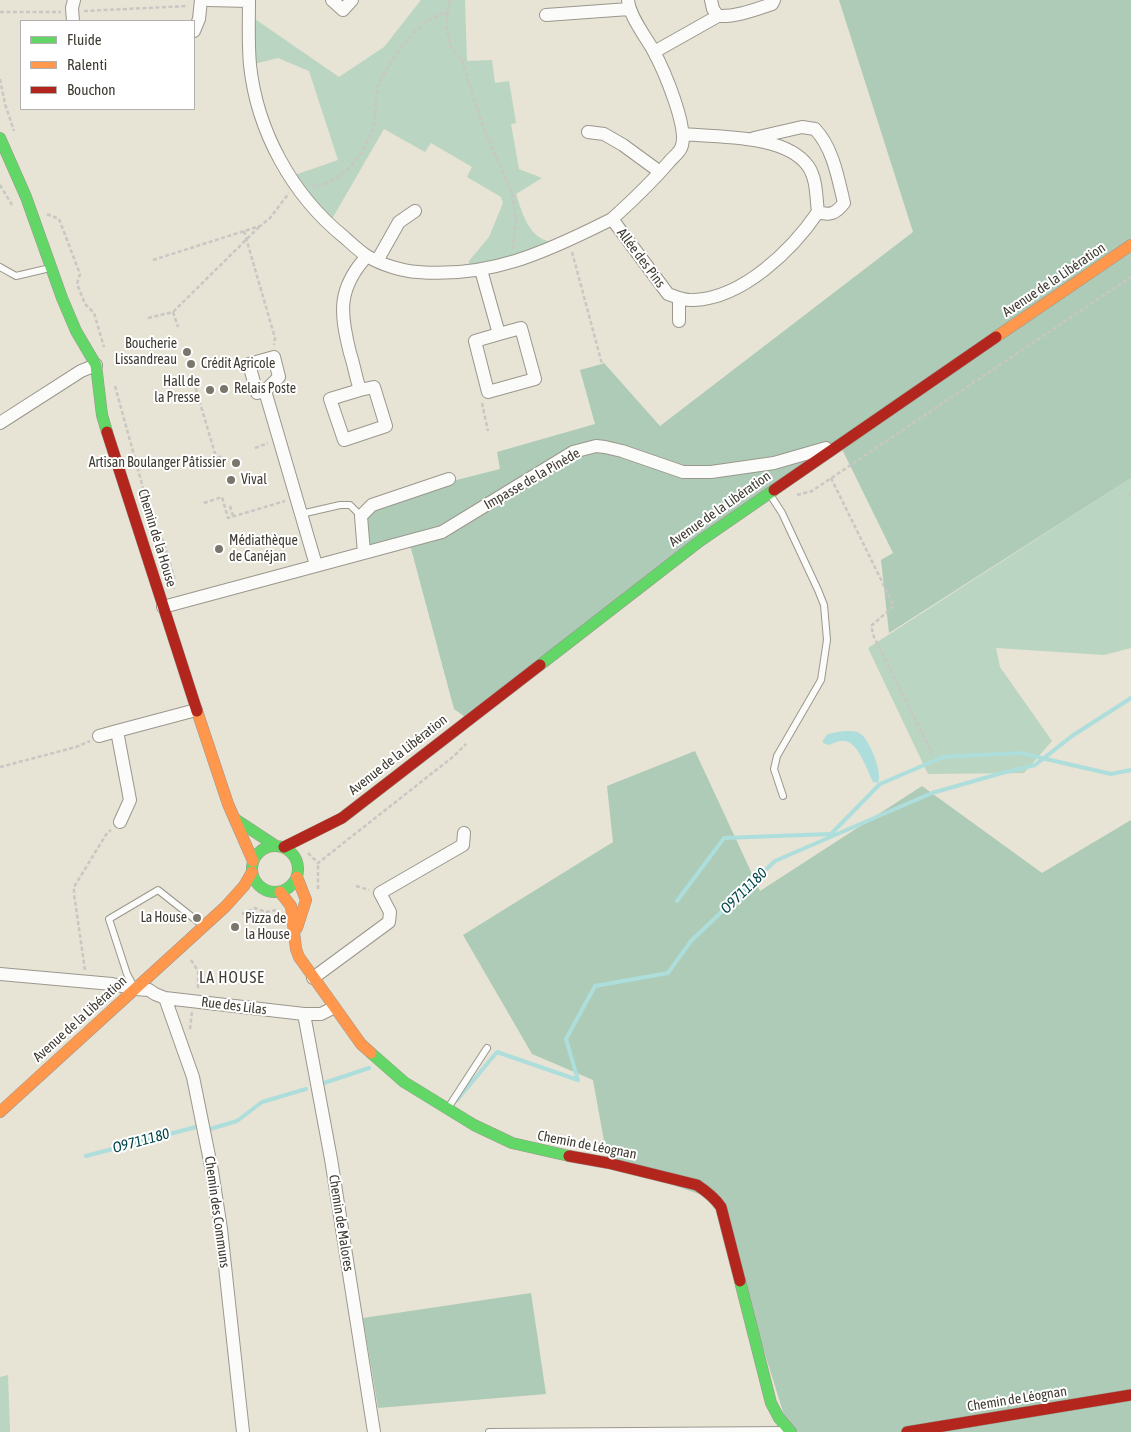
<!DOCTYPE html>
<meta charset="utf-8">
<style>
body{margin:0}
#map{position:relative;width:1131px;height:1432px;overflow:hidden;background:#e7e3d5;font-family:"Asap Condensed",sans-serif}
canvas{display:block}
.legend{position:absolute;left:20px;top:20px;width:175px;height:90px;box-sizing:border-box;background:#fff;border:1px solid #b3b1ad;margin:0;padding:6px 9px;list-style:none;font-size:15px;color:#403c33}
.legend li{display:flex;align-items:center;gap:10px;height:25px}
.legend b{width:25px;border:1px solid #b3b1ad}
</style>
<div id="map">
<canvas width="1131" height="1432"></canvas>
<ul class="legend">
<li><b style="height:6px;background:#63d668"></b>Fluide</li>
<li><b style="height:6px;background:#ff974d"></b>Ralenti</li>
<li><b style="height:6px;background:#b3261e"></b>Bouchon</li>
</ul>
</div>
<script>
const ctx = document.querySelector('canvas').getContext('2d');
ctx.lineJoin = 'round';
function fill(path, color) {
  ctx.fillStyle = color;
  ctx.fill(path, 'evenodd');
}
function strokePath(path, color, width, dash) {
  ctx.strokeStyle = color;
  ctx.lineWidth = width;
  ctx.lineCap = dash ? 'butt' : 'round';
  ctx.setLineDash(dash || []);
  ctx.stroke(path);
}
function drawText(font, color, halo, rows, align = 'center') {
  ctx.font = font + ' "Asap Condensed",sans-serif';
  ctx.lineWidth = 4;
  ctx.setLineDash([]);
  ctx.textBaseline = 'middle';
  ctx.strokeStyle = halo;
  ctx.fillStyle = color;
  for (const [text, x, y, turn = 0] of rows) {
    ctx.save();
    ctx.translate(x, y);
    ctx.rotate((+turn || 0) * Math.PI / 180);
    ctx.textAlign = isNaN(turn) ? turn : align;
    if (halo) ctx.strokeText(text, 0, 0);
    ctx.fillText(text, 0, 0);
    ctx.restore();
  }
}
const green = new Path2D(`
 M421,0H465L467,61L492,60L495,83L509,81L516,123L511,124L519,169L542,178L516,194C521,209 526,228 539,237C544,241 549,240 557,246L470,271L469,261L489,237L503,203L501,197L467,177L472,167L431,143L425,152L384,129L329,224L295,175L338,160L309,71L278,58L250,65L255,19L339,77L384,47Z
 M1131,478V648L1104,655L996,648L1000,667L1052,741L1024,773L928,774L868,648Z
 M8,1375L10,1432H0V1377Z`);
const forest = new Path2D(`
 M839,0H1131V478L889,633L881,560L893,553L840,445L468,719L454,709L409,541L364,553L361,516L449,482L500,469L497,452L595,424L580,370L602,364L604,363L660,426L913,232Z
 M695,751L760,891L922,786L1042,873L1131,820V1432H791L789,1431L717,1200L608,1163L593,1080L532,1054L463,935L613,842L607,786Z
 M531,1293L546,1394L378,1408L363,1318Z`);
const water = new Path2D(`
 M843,731C850,731 857,730 862,735C870,742 883,773 878,783L873,782C867,770 858,742 845,741C839,740 834,743 829,745L823,743V740L828,734Z`);
const stream = new Path2D(`
 M677,901L724,838L831,834L880,784L943,757L1020,753L1111,774L1131,770
 M324,1083L369,1068
 M457,1100L497,1052L578,1080L566,1039L595,986L668,973L691,941L775,861L932,793L1002,773L1035,765L1072,736L1131,698
 M210,1129L237,1121L262,1102L306,1089
 M86,1156L196,1127`);
const path = new Path2D(`
 M450,0L447,12V31L451,47L462,61L481,121L512,193L516,219L513,249
 M84,11L188,6
 M0,12H61
 M0,79L5,104L14,131
 M0,185L12,205
 M312,186C341,186 367,151 374,125C377,111 374,96 379,83C386,68 410,34 423,24C430,18 439,15 447,12
 M47,214L59,219L80,274L77,284L85,304L94,313L104,347
 M244,231L275,338L274,345
 M572,252L602,364
 M153,260L260,226L270,218L289,193
 M173,312L178,327
 M148,318L173,312L259,227
 M192,376L219,467
 M115,386L148,506
 M482,403L488,431
 M255,448L268,443
 M193,466L223,456
 M831,478L894,606L871,626L874,637L932,753
 M797,495L812,491L1131,277
 M1129,495L1131,494
 M204,503L222,497L228,518L285,501
 M230,506L233,516
 M156,535L163,540L174,577V589
 M0,767L76,747L90,741
 M308,853L318,863L454,756L466,744
 M356,886L369,890
 M318,889V863
 M242,914L255,908L266,912L276,910
 M191,960L198,971V990
 M85,970L74,894V887L107,833L111,830
 M190,1029L192,1012`);
const lane = new Path2D(`
 M0,267L16,276L50,268
 M771,496L782,513L818,590L824,605L827,640L821,680L777,756L774,769L783,796
 M301,514L340,505H350L361,516
 M134,987L127,974L109,919L158,890L201,924
 M448,1108L487,1048
 M489,1432L785,1430`);
const street = new Path2D(`
 M208,0L249,1
 M249,0C249,21 248,43 250,65C257,131 292,195 344,237C351,243 359,251 367,256C382,265 402,271 418,272C489,278 544,253 606,222L612,219C632,201 651,183 669,162C672,158 679,153 681,148C690,130 663,68 653,50C645,36 629,15 628,0
 M332,0L343,10L352,0
 M711,0L713,9L718,16
 M546,15L629,9
 M73,21L72,8L74,0
 M194,31L199,19L201,0
 M654,52L718,16C736,17 754,10 772,4L774,0
 M588,132L604,134L623,145L660,172
 M754,138L802,127L815,129C833,148 838,178 844,203C836,213 831,216 818,212
 M612,219L668,294C676,297 685,301 694,300C743,298 792,250 818,212C816,197 817,179 808,166C785,134 720,138 684,134
 M377,261L399,222L415,211
 M481,270L499,334L521,328L535,379L488,392L475,341L499,334
 M679,321V299
 M360,390L374,387L386,426L344,440L330,399L360,390C356,378 354,365 350,353C340,313 337,289 367,256
 M265,391L257,393L249,364L274,357L279,377L265,391L316,565
 M0,423L81,371L96,365
 M364,553L361,516L372,505L449,479
 M163,607L442,532L573,452L596,446L605,447L622,451L683,472H711L774,463L826,448
 M99,736L117,731
 M120,822L130,800L117,731L196,710
 M0,974L112,984L135,989L149,990L155,994L165,998L304,1014H321L333,1008
 M313,978L389,922L390,912L380,893L463,845L464,833
 M165,998L193,1077L212,1171L221,1229L243,1432
 M304,1014L331,1159L374,1432`);
const fast = new Path2D(`
 M0,138L26,197L62,298L76,331L96,365L102,415L107,432
 M540,665L700,541L774,490
 M235,819L276,846
 M252 869a23 23 0 1 1 46 0a23 23 0 1 1-46 0Z
 M371,1053L404,1082L474,1125L512,1143L569,1156
 M740,1281L771,1403L779,1418L791,1432`);
const slow = new Path2D(`
 M996,337L1131,245
 M197,711L228,804L253,861
 M297,877L306,900L297,928
 M280,892L291,906L296,949L299,957L361,1044L371,1053
 M0,1112L225,907L244,886L252,872`);
const jam = new Path2D(`
 M107,432L197,711
 M774,490L996,337
 M284,847L342,818L540,665
 M569,1156L608,1163L697,1185C706,1191 715,1198 721,1207L740,1281
 M907,1432L1131,1395`);
const markers = [
 [187,352,5,"#7a766c"],
 [191,364,5,"#7a766c"],
 [224,389,5,"#7a766c"],
 [210,390,5,"#7a766c"],
 [236,463,5,"#7a766c"],
 [231,480,5,"#7a766c"],
 [219,549,5,"#7a766c"],
 [197,918,5,"#7a766c"],
 [235,927,5,"#7a766c"]
];
const streetNames = [
 ["Allée des Pins",641,258,53],
 ["Avenue de la Libération",1054,280,-34],
 ["Impasse de la Pinède",532,479,-30],
 ["Avenue de la Libération",720,509,-35],
 ["Chemin de la House",157,538,73],
 ["Avenue de la Libération",398,755,-38],
 ["Rue des Lilas",234,1006,7],
 ["Avenue de la Libération",80,1019,-42],
 ["Chemin de Léognan",587,1145,11],
 ["Chemin des Communs",217,1212,82],
 ["Chemin de Malores",341,1223,81],
 ["Chemin de Léognan",1017,1399,-9]
];
const poiNames = [
 ["Boucherie",177,344,"right"],
 ["Lissandreau",177,360,"right"],
 ["Crédit Agricole",201,364],
 ["Hall de",200,382,"right"],
 ["la Presse",200,398,"right"],
 ["Relais Poste",234,389],
 ["Artisan Boulanger Pâtissier",226,463,"right"],
 ["Vival",241,480],
 ["Médiathèque",229,541],
 ["de Canéjan",229,557],
 ["La House",187,918,"right"],
 ["Pizza de",245,919],
 ["la House",245,935]
];
const waterNames = [
 ["O9711180",744,891,-44],
 ["O9711180",141,1141,-15]
];
const quarterNames = [
 ["LA HOUSE",232,978]
];
fill(green, '#bad5c1');
fill(forest, '#adcbb6');
fill(water, '#addedc');
strokePath(stream, '#addedc', 4);
strokePath(lane, '#9b978d', 8);
strokePath(street, '#9b978d', 14);
strokePath(fast, '#9b978d', 12);
strokePath(slow, '#9b978d', 12);
strokePath(jam, '#9b978d', 12);
strokePath(path, '#c8c7c3', 2.5, [4, 2.5]);
strokePath(lane, '#fbfbf9', 6);
strokePath(street, '#fbfbf9', 12);
strokePath(fast, '#63d668', 11);
strokePath(slow, '#ff974d', 11);
strokePath(jam, '#b3261e', 11);
for (const [x, y, r, color] of markers) {
  const dot = new Path2D();
  dot.arc(x, y, r, 0, 2 * Math.PI);
  ctx.fillStyle = color;
  ctx.fill(dot);
  strokePath(dot, '#fff', 2);
}
drawText('14px', '#403c33', '#fff', streetNames);
drawText('14px', '#403c33', '#fff', poiNames, 'left');
drawText('italic 15px', '#004548', '#fff', waterNames);
ctx.letterSpacing = '1px';
drawText('16px', '#403c33', '#fff', quarterNames);
ctx.letterSpacing = '0px';
</script>
